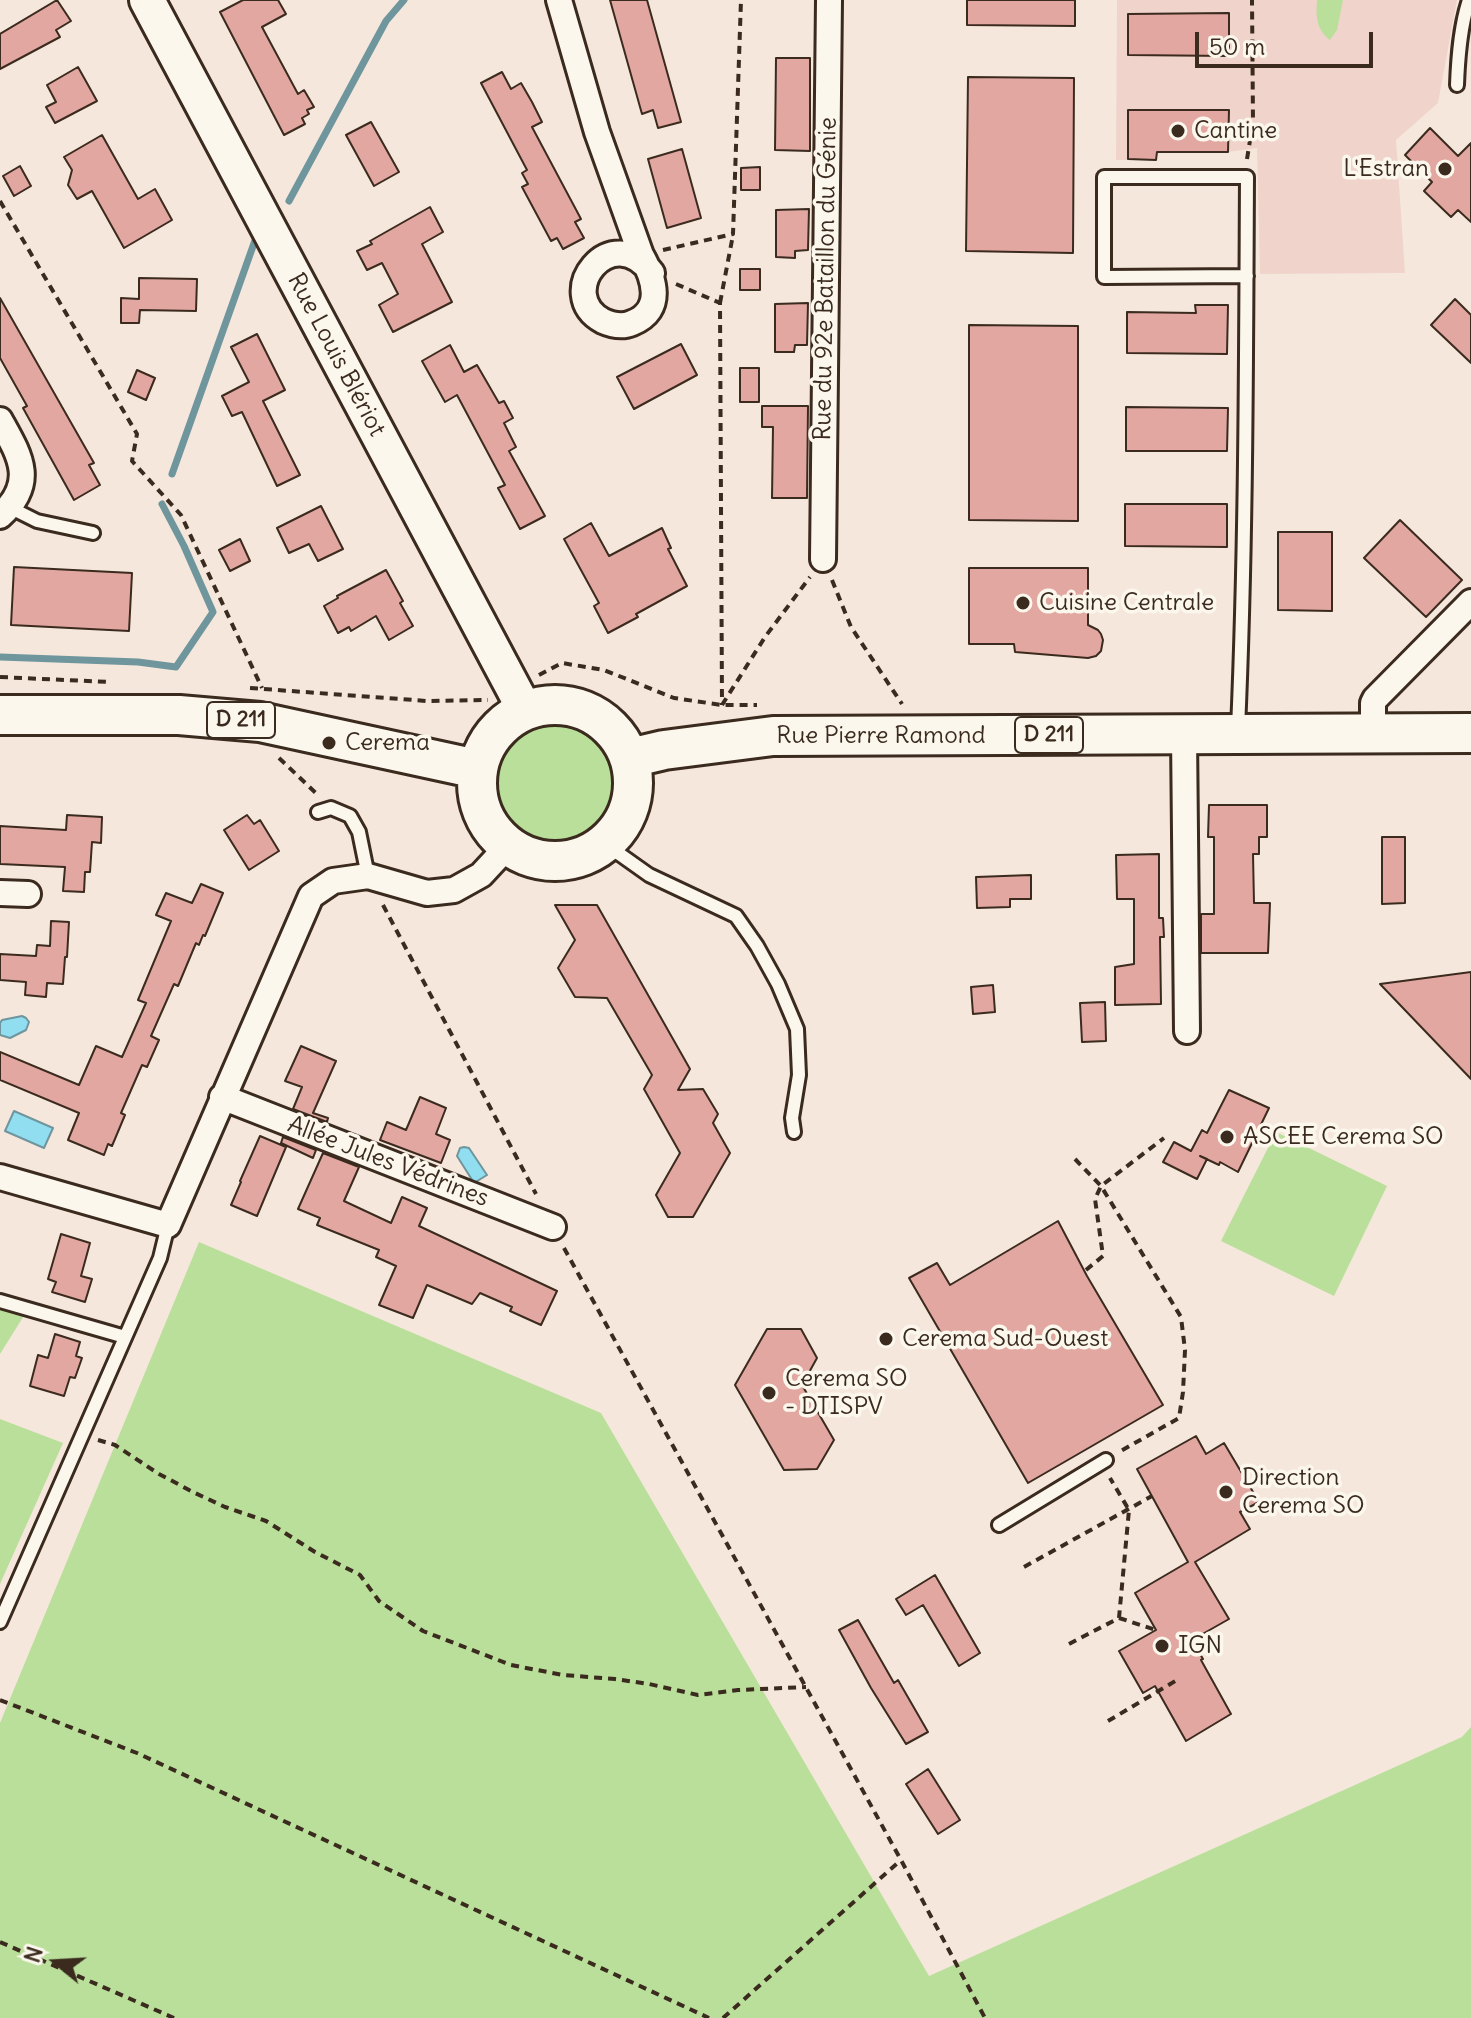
<!DOCTYPE html>
<meta charset="utf-8">
<style>
body{margin:0}
#map{position:relative;width:1471px;height:2018px;overflow:hidden;background:#f6e7dd;font-family:Delius,sans-serif}
canvas{display:block}
.north{position:absolute;left:16px;top:1922px;width:80px;height:80px;-webkit-text-stroke:6px #fbf7ec;paint-order:stroke;rotate:288deg;font-size:22px;font-weight:700;line-height:32px;text-align:center;color:#3b2a1e}
.north::after{content:'';display:block;margin:auto;width:28px;height:36px;background:#3b2a1e;clip-path:polygon(50% 0,100% 100%,50% 72%,0 100%)}
.scale{position:absolute;left:1195px;top:32px;width:178px;height:36px;box-sizing:border-box;border:4px solid #3b2a1e;border-top:0;padding-left:10px;font-size:24px;line-height:28px;white-space:nowrap;color:#3b2a1e;-webkit-text-stroke:6px #fbf7ec;paint-order:stroke}
</style>
<div id="map">
<canvas width="1471" height="2018"></canvas>
<div class="north">N</div>
<div class="scale">50 m</div>
</div>
<script>
const ctx = document.querySelector('canvas').getContext('2d');
ctx.lineJoin = 'round';
function fill(path, color) {
  ctx.fillStyle = color;
  ctx.fill(path, 'evenodd');
}
function strokePath(path, color, width, dash) {
  ctx.strokeStyle = color;
  ctx.lineWidth = width;
  ctx.lineCap = dash ? 'butt' : 'round';
  ctx.setLineDash(dash || []);
  ctx.stroke(path);
}
function drawText(font, color, halo, rows, align = 'center') {
  ctx.font = font + ' Delius,sans-serif';
  ctx.lineWidth = 7;
  ctx.setLineDash([]);
  ctx.textBaseline = 'middle';
  ctx.strokeStyle = halo;
  ctx.fillStyle = color;
  for (const [text, x, y, turn = 0] of rows) {
    ctx.save();
    ctx.translate(x, y);
    ctx.rotate((+turn || 0) * Math.PI / 180);
    ctx.textAlign = isNaN(turn) ? turn : align;
    if (halo) ctx.strokeText(text, 0, 0);
    ctx.fillText(text, 0, 0);
    ctx.restore();
  }
}
const built = new Path2D(`
 M1117,0H1457L1438,103L1396,140L1405,273L1260,274L1257,148L1228,152H1157L1156,160H1116Z`);
const green = new Path2D(`
 M1317,0H1343L1337,30L1330,40C1316,29 1316,17 1317,0Z
 M495 783a60 60 0 1 1 120 0a60 60 0 1 1-120 0Z
 M1276,1132L1387,1186L1334,1296L1221,1241Z
 M199,1242L601,1413L929,1976L1462,1737L1471,1727V2018H0V1723Z
 M0,1307L25,1314L0,1354Z
 M0,1419L63,1443L0,1584Z`);
const water = new Path2D(`
 M22,1016L26,1018L29,1022L26,1030L10,1038L0,1035V1023L2,1020Z
 M14,1111L53,1128L44,1148L5,1131Z
 M464,1147L469,1148L487,1175L474,1183L457,1156L460,1148Z`);
const stream = new Path2D(`
 M289,201L386,21L404,0
 M172,474L258,232
 M0,657L138,662L176,667L213,612L184,546L162,504`);
const building = new Path2D(`
 M57,0L71,21L56,30L60,37L0,69V34Z
 M243,0H278L286,14L262,27L298,94L304,90L314,107L307,110L309,114L302,118L305,124L284,135L220,12Z
 M610,0H647L681,122L658,128L653,110L642,114Z
 M967,0H1075V26L967,25Z
 M1229,13V56L1128,55V14Z
 M776,58H810V151L775,150Z
 M78,67L97,101L55,123L46,107L56,102L47,85Z
 M502,72L511,89L521,83L532,102L542,122L532,127L581,219L575,222L584,238L563,249L557,238L551,241L522,187L528,184L522,173L527,170L481,83Z
 M968,77L1074,78L1073,253L966,251Z
 M1128,110H1229L1228,152H1157L1156,160L1128,159Z
 M371,122L399,172L374,186L346,135Z
 M1430,128L1458,156L1471,143V222L1458,210L1451,217L1424,191L1432,182L1405,155Z
 M102,135L138,199L155,189L172,220L124,248L92,191L77,199L68,185L72,170L64,157Z
 M682,149L701,218L667,228L648,159Z
 M20,166L31,186L14,196L3,176Z
 M760,167V190H741V168Z
 M430,207L443,232L422,244L452,302L393,332L379,305L398,294L382,263L367,270L357,251L372,244L370,241Z
 M809,209L808,250L795,251V258L776,257V210Z
 M740,269H760V290H740Z
 M139,278L197,279L196,311L140,310L139,323H121V298L139,299Z
 M0,298L94,463L89,465L100,485L74,500L23,408L27,406L0,358Z
 M1455,299L1471,315V363L1431,325Z
 M808,303L807,345H795L794,352H775V304Z
 M1195,305H1228L1227,354L1127,353V312L1196,313Z
 M969,325L1078,326V521L969,520Z
 M257,334L285,390L263,401L300,475L277,486L242,412L232,416L222,396L249,382L231,347Z
 M681,344L697,375L634,409L617,377Z
 M450,345L464,372L477,365L499,403L504,401L513,418L504,423L516,447L509,451L545,516L520,529L498,488L505,485L457,395L445,402L422,361Z
 M740,368H759V402H740Z
 M137,370L155,378L146,400L128,392Z
 M762,406H808L807,498H772L773,427H762Z
 M1126,407L1228,408L1227,451H1126Z
 M1125,504H1227V547L1125,546Z
 M321,506L343,549L318,561L309,544L289,553L277,528Z
 M1400,520L1462,580L1426,617L1364,558Z
 M591,523L609,556L662,528L671,548L668,549L687,586L636,614L638,617L608,633L594,606L599,603L564,539Z
 M1278,532H1332V611L1278,610Z
 M240,539L250,561L230,571L219,550Z
 M14,567L132,573L129,631L11,625Z
 M969,568H1088V625L1098,630L1101,634L1103,640L1101,651L1096,656L1088,658L1015,652L1014,644H969Z
 M386,570L403,601L400,603L413,626L389,640L376,616L351,631L349,627L338,633L324,606L338,598L337,596Z
 M1209,805H1267V837H1259V854H1253L1254,903H1270L1268,953H1201V914H1214V837H1208Z
 M67,815L102,817L101,843L92,842L90,872H85L84,892L63,891L65,867L0,864V826L66,830Z
 M247,815L254,824L260,820L279,851L249,870L224,830Z
 M1382,837H1405V903L1382,904Z
 M1159,854V918H1163L1164,937H1160L1161,1004L1115,1005V967L1134,964V899H1117L1116,855Z
 M1031,875V899H1010V907L977,908L976,877Z
 M201,884L223,893L205,936L203,935L199,945L196,943L178,986L174,984L151,1036L159,1040L147,1067L142,1065L121,1113L125,1115L112,1146L108,1144L104,1155L68,1140L79,1113L0,1080V1052L79,1085L96,1046L122,1057L146,1003L138,1000L171,921L156,915L166,893L192,903Z
 M555,905H597L690,1069L678,1090L703,1089L718,1114L713,1123L730,1153L693,1217H668L656,1195L680,1153L644,1089L652,1075L607,998L575,997L558,968L575,940Z
 M51,921L69,922L67,957H65L63,984L47,983L46,997L25,995L26,982L0,980V954L36,956L37,945L50,946Z
 M1471,972V1079L1380,984Z
 M993,985L995,1012L973,1014L971,987Z
 M1105,1002L1106,1041L1082,1042L1080,1003Z
 M301,1046L336,1061L313,1113L328,1118L327,1122L293,1109L302,1087L285,1081Z
 M1229,1090L1269,1108L1238,1172L1220,1162L1219,1165L1200,1156L1207,1159L1197,1179L1163,1162L1174,1142L1191,1151L1202,1130L1207,1133Z
 M420,1097L446,1108L436,1134L450,1140L441,1163L380,1140L387,1122L406,1130Z
 M260,1136L286,1147L257,1216L231,1205L241,1182L240,1181Z
 M283,1137L316,1150L313,1158L281,1143Z
 M323,1153L359,1167L344,1201L391,1223L402,1197L427,1208L419,1226L557,1291L541,1325L510,1311L512,1307L480,1293L472,1304L427,1285L413,1318L379,1305L396,1266L376,1257L379,1250L317,1225L320,1218L298,1209Z
 M1058,1221L1087,1276L1163,1405L1028,1483L909,1278L937,1263L950,1285Z
 M61,1234L90,1243L81,1276L92,1279L85,1302L52,1292L56,1282L48,1279Z
 M767,1329H801L817,1358L802,1385L834,1440L817,1469L784,1470L735,1385Z
 M55,1334L80,1342L76,1356L82,1358L75,1378L70,1377L64,1396L30,1386L38,1355L48,1358Z
 M1196,1436L1206,1454L1224,1443L1259,1502L1240,1512L1250,1529L1195,1562L1229,1619L1192,1640L1203,1659L1201,1660L1231,1714L1186,1741L1155,1686L1143,1693L1119,1651L1156,1630L1135,1593L1188,1562L1137,1469Z
 M935,1575L980,1653L959,1666L923,1605L906,1615L896,1599Z
 M858,1620L894,1683L898,1680L928,1732L906,1744L871,1688L839,1630Z
 M928,1769L960,1820L938,1834L906,1784Z`);
const path = new Path2D(`
 M1247,159L1253,122L1252,0
 M0,201L137,434L132,461L181,515L262,688
 M663,250L733,234L741,0
 M676,284L720,303L722,705
 M720,303L733,235
 M832,580L851,627L902,704
 M539,675L562,663L604,670L674,698L722,705H757
 M0,677L109,682
 M250,688L427,701L488,700
 M722,705L765,637L810,577
 M279,758L319,796
 M383,905L536,1194
 M1075,1159L1101,1186L1181,1317L1185,1350L1183,1392L1179,1418L1119,1452
 M564,1248L901,1860L985,2018
 M1086,1270L1103,1256L1095,1199L1101,1186L1164,1138
 M98,1440L115,1445L159,1474L193,1492L225,1507L266,1521L315,1552L360,1575L379,1601L423,1631L511,1665L563,1675L615,1679L649,1684L698,1695L738,1690L806,1687
 M1024,1567L1152,1496
 M1119,1618L1156,1630
 M1069,1644L1119,1618L1129,1510L1110,1478
 M0,1700L137,1753L709,2018
 M1108,1721L1177,1680
 M0,1942L174,2018
 M723,2018L901,1860`);
const lane = new Path2D(`
 M1457,85C1458,57 1460,27 1469,0
 M9,507L37,521L93,533
 M1238,729C1246,545 1246,361 1247,177H1104V277L1247,276
 M318,812L331,808L350,816L359,832L368,876
 M608,842L618,853L649,875L736,916L757,946L778,984L797,1029L799,1075L792,1118L794,1132
 M0,1301L125,1337
 M999,1525L1106,1460
 M0,1622L160,1258L168,1225`);
const street = new Path2D(`
 M559,0L597,132L641,255C654,278 665,310 632,323C623,327 612,325 603,321C553,294 611,218 652,273
 M0,420C20,456 37,482 0,516
 M823,559L829,0
 M1373,734V703L1375,699L1471,602
 M1184,735L1187,1031
 M0,893L28,894
 M222,1097L553,1227
 M0,1177L168,1225L311,896L333,881L368,876L427,893L454,890L481,875L507,847`);
const secondary = new Path2D(`
 M147,0L525,710`);
const primary = new Path2D(`
 M477 783a78 78 0 1 1 156 0a78 78 0 1 1-156 0Z
 M0,715H179L260,722L477,769
 M630,758L664,750L773,736L1471,733`);
const markers = [
 [1178,131,8,"#3b2a1e"],
 [1445,169,8,"#3b2a1e"],
 [1023,603,8,"#3b2a1e"],
 [329,743,8,"#3b2a1e"],
 [1227,1137,8,"#3b2a1e"],
 [886,1339,8,"#3b2a1e"],
 [769,1393,8,"#3b2a1e"],
 [1226,1492,8,"#3b2a1e"],
 [1162,1646,8,"#3b2a1e"]
];
const shields = [
 [241,720,68],
 [1049,735,68]
];
const shieldNames = [
 ["D 211",241,720],
 ["D 211",1049,735]
];
const poiNames = [
 ["Cantine",1194,131],
 ["L'Estran",1429,169,"right"],
 ["Cuisine Centrale",1039,603],
 ["Cerema",345,743],
 ["ASCEE Cerema SO",1243,1137],
 ["Cerema Sud-Ouest",902,1339],
 ["Cerema SO",785,1379],
 ["- DTISPV",785,1407],
 ["Direction",1242,1478],
 ["Cerema SO",1242,1506],
 ["IGN",1178,1646]
];
const streetNames = [
 ["Rue du 92e Bataillon du Génie",826,279,-89],
 ["Rue Louis Blériot",336,355,62],
 ["Rue Pierre Ramond",881,736],
 ["Allée Jules Védrines",388,1162,21]
];
fill(built, '#f0d4cb');
fill(green, '#b9df9a');
fill(water, '#91def1');
strokePath(water, '#6f969d', 2);
strokePath(stream, '#6f969d', 7);
fill(building, '#e1a7a0');
strokePath(building, '#3b2a1e', 2);
strokePath(lane, '#3b2a1e', 18);
strokePath(street, '#3b2a1e', 30);
strokePath(secondary, '#3b2a1e', 40);
strokePath(primary, '#3b2a1e', 44);
strokePath(path, '#3b2a1e', 4, [8, 6]);
strokePath(lane, '#fbf7ec', 12);
strokePath(street, '#fbf7ec', 24);
strokePath(secondary, '#fbf7ec', 34);
strokePath(primary, '#fbf7ec', 38);
for (const [x, y, r, color] of markers) {
  const dot = new Path2D();
  dot.arc(x, y, r, 0, 2 * Math.PI);
  ctx.fillStyle = color;
  ctx.fill(dot);
  strokePath(dot, '#fbf7ec', 3);
}
for (const [x, y, w] of shields) {
  const box = new Path2D();
  box.roundRect(x - w / 2, y - 18, w, 36, 6);
  ctx.fillStyle = '#fbf7ec';
  ctx.fill(box);
  strokePath(box, '#3b2a1e', 2);
}
drawText('bold 22px', '#3b2a1e', null, shieldNames);
drawText('24px', '#3b2a1e', '#fbf7ec', poiNames, 'left');
drawText('24px', '#3b2a1e', '#fbf7ec', streetNames);
</script>
